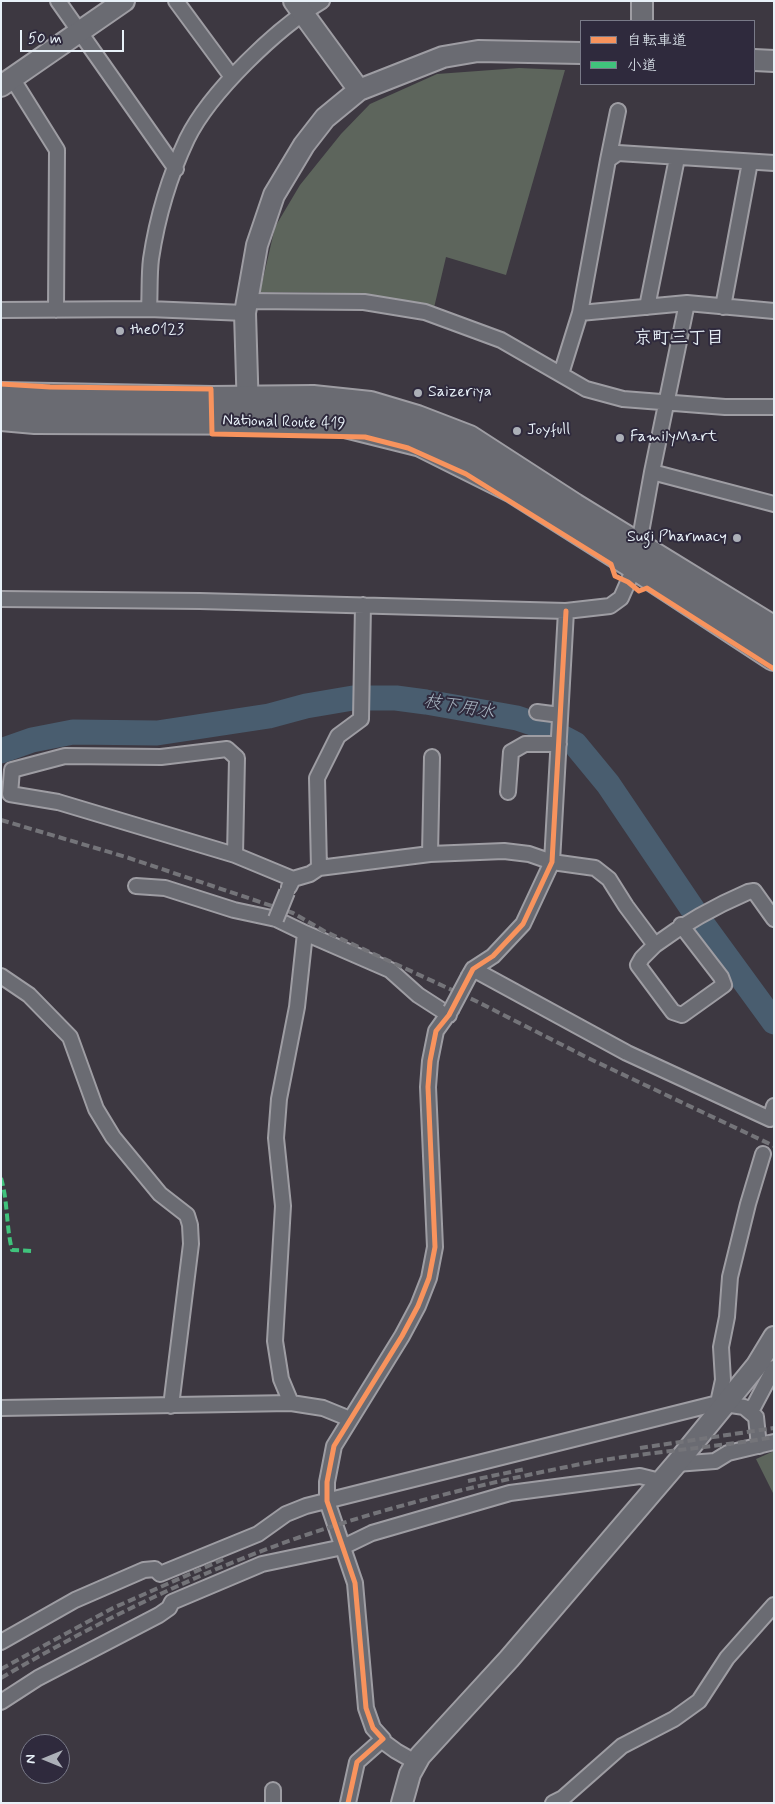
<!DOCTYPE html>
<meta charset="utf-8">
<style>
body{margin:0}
#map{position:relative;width:775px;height:1804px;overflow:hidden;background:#3d3841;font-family:Mynerve,"Klee One",sans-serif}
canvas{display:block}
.frame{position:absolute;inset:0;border:2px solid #e8f1f8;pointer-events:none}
.legend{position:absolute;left:580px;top:20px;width:175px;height:65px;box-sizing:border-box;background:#2f2a3d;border:1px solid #797a88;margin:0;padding:6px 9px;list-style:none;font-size:15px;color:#e8f1f8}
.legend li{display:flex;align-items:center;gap:10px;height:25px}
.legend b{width:25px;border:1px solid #797a88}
.north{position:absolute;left:20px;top:1734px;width:50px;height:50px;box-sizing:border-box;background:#2f2a3d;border:1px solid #797a88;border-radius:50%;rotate:270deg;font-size:14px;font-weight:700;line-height:20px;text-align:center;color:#e8f1f8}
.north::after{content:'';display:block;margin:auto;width:18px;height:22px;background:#acb0b8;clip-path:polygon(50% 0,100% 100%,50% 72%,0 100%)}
.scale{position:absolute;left:20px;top:30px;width:104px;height:22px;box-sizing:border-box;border:2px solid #e8f1f8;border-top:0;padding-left:6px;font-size:15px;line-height:18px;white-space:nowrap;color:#e8f1f8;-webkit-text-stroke:4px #2f2a3d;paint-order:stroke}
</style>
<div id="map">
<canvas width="775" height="1804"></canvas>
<div class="frame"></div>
<ul class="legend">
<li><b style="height:6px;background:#f8935d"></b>自転車道</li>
<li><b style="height:6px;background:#40c37c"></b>小道</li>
</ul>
<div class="north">N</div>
<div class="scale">50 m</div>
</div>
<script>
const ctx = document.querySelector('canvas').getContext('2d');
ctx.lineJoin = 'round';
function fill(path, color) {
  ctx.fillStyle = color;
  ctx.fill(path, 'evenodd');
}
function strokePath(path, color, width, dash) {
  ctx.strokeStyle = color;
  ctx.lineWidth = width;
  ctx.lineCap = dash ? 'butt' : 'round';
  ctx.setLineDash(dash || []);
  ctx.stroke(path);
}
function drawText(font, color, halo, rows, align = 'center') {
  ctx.font = font + ' Mynerve,"Klee One",sans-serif';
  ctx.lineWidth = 4;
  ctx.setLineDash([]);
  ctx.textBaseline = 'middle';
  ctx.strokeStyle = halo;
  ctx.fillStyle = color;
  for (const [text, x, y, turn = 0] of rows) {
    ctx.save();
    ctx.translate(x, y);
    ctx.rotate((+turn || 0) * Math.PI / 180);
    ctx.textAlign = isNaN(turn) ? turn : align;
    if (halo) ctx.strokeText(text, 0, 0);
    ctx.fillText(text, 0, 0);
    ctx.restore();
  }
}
const green = new Path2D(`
 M519,68L565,70L506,275L446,257L433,312L378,297L344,293L260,292L275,227L300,185L341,134L370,104L437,74Z
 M774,1451V1495L756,1459Z`);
const river = new Path2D(`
 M1,751L32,740L73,732L157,733L269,716L306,706L353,698H396L426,702L517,718L541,726L575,744L608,784L704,926L774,1022`);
const street = new Path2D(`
 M58,1L176,169
 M176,1L232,77
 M12,78L57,150L56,310
 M608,160L618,111
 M248,301L364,302L425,312L501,340L586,389L623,399L725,407H774
 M647,307L677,158
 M723,307L750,162
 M149,309C150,292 149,275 151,259C157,219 170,175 187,139C210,92 277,28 322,1
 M1,310L149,309L245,313
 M580,313L687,303L774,311
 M561,374L580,313L608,160L618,153L774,163
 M652,472L774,504
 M1,599L200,601L566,611L610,606L621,598L635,566L652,472L687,303
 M537,712L560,715
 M508,792L511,752L525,744H559
 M430,854L432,757
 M235,855L237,758L227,749L161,757L65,756L12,770L10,794L58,802L235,855L293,879
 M319,868L317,778L338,736L361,719L363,605
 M136,886L165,888L234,910L276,919L305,933L297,1007L279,1099L276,1138L283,1206L275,1341L281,1379L291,1403L323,1408L350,1419
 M289,887L293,879L310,874L319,868L430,854L504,851L529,854L552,862L595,868L609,879L626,906L655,945C686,922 713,907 748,892L754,891L774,919
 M305,933L390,970L418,995L449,1015
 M655,945L642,958L638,965L673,1012L682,1015L724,985L721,977L681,925
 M473,969L627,1053L770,1119L774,1106
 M1,976L29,995L70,1037L96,1109L113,1137L160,1194L187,1215L190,1225L191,1244L171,1406
 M469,976L473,969L493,956L523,924L552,862L566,611
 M718,1403L723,1380L721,1347L727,1317L730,1277L748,1204L763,1154
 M1,1408L291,1403
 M747,1409L754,1406L774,1368
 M676,1464L715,1461L728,1453L774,1442
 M1,1642L75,1600L144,1570L155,1569L160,1574L258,1534L286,1514L306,1506L718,1403L744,1407L756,1417L759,1446
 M1,1702L38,1678L159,1615L169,1608L172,1602L262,1564L343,1547L372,1533L510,1493L640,1476L660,1481
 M381,1740L396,1751L417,1763
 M273,1790V1803
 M348,1803L357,1762L383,1739L373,1728L366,1708L355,1583L327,1501V1482L334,1446L402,1336L418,1306L429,1278L435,1247L428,1087L430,1061L436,1031L451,1010
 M553,1803L563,1798L622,1746L674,1719L699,1701L727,1658L774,1605`);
const secondary = new Path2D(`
 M294,1L359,90
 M642,21V1
 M754,60L774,61
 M1,86L124,1
 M248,412L245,313L257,245L274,195L304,145L325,118L359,90L443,57L478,51L581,53
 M402,1803L410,1774L420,1756L509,1659L676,1464L757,1365L774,1337`);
const highway = new Path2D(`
 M1,396L212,400L313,399L370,405L417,419L469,439L574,507L774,630
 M1,417L35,420L333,421L421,443L513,489L635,566L774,657`);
const rail = new Path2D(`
 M1,820L126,857L293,913L324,931L478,1002L588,1058L774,1146
 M640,1448L774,1428
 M468,1481L525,1469
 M1,1669L113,1608L226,1558
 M1,1678C99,1621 202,1570 309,1534C395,1505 482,1484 571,1466C638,1452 707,1449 774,1437`);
const streetBridge = new Path2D(`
 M276,919L287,892
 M451,1010L469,976`);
const quiet = new Path2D(`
 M1,1178C8,1202 6,1226 12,1250L33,1251`);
const cycleway = new Path2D(`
 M1,384L50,387L211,389L212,434L365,437L408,448L466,474L611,564L615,576L628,582L639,591L647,588L774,669
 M348,1803L357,1762L383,1739L373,1728L366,1708L355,1583L327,1501V1482L334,1446L402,1336L418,1306L429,1278L435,1247L428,1087L430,1061L436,1031L449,1015L473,969L493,956L523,924L552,862L566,611`);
const markers = [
 [120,331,5,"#acb0b8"],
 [418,393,5,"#acb0b8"],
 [517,431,5,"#acb0b8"],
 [620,438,5,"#acb0b8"],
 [737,538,5,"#acb0b8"]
];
const poiNames = [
 ["the0123",130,331],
 ["Saizeriya",428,393],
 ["Joyfull",527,431],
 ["FamilyMart",630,438],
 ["Sugi Pharmacy",727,538,"right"]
];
const streetNames = [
 ["National Route 419",284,423,2]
];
const neighbourhoodNames = [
 ["京町三丁目",679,339]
];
const waterNames = [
 ["枝下用水",459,708,10]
];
fill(green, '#5d655c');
strokePath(river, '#495d6f', 25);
strokePath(street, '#9e9da3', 18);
strokePath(secondary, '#9e9da3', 24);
strokePath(highway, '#9e9da3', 30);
strokePath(street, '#6a6b72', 14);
strokePath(secondary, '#6a6b72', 20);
strokePath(highway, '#6a6b72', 26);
strokePath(rail, '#747479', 4, [8, 4]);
strokePath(streetBridge, '#9e9da3', 18, []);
strokePath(streetBridge, '#6a6b72', 14);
strokePath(quiet, '#40c37c', 4, [8, 4]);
strokePath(cycleway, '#f8935d', 5);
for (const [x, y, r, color] of markers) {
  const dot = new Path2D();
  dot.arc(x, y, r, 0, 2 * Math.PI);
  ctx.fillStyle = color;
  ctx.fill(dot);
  strokePath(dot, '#2f2a3d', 2);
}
drawText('16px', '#e8f1f8', '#2f2a3d', poiNames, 'left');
drawText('16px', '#e8f1f8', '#2f2a3d', streetNames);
drawText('bold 18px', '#e8f1f8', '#2f2a3d', neighbourhoodNames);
drawText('italic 18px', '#a9b7c3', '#2f2a3d', waterNames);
</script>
